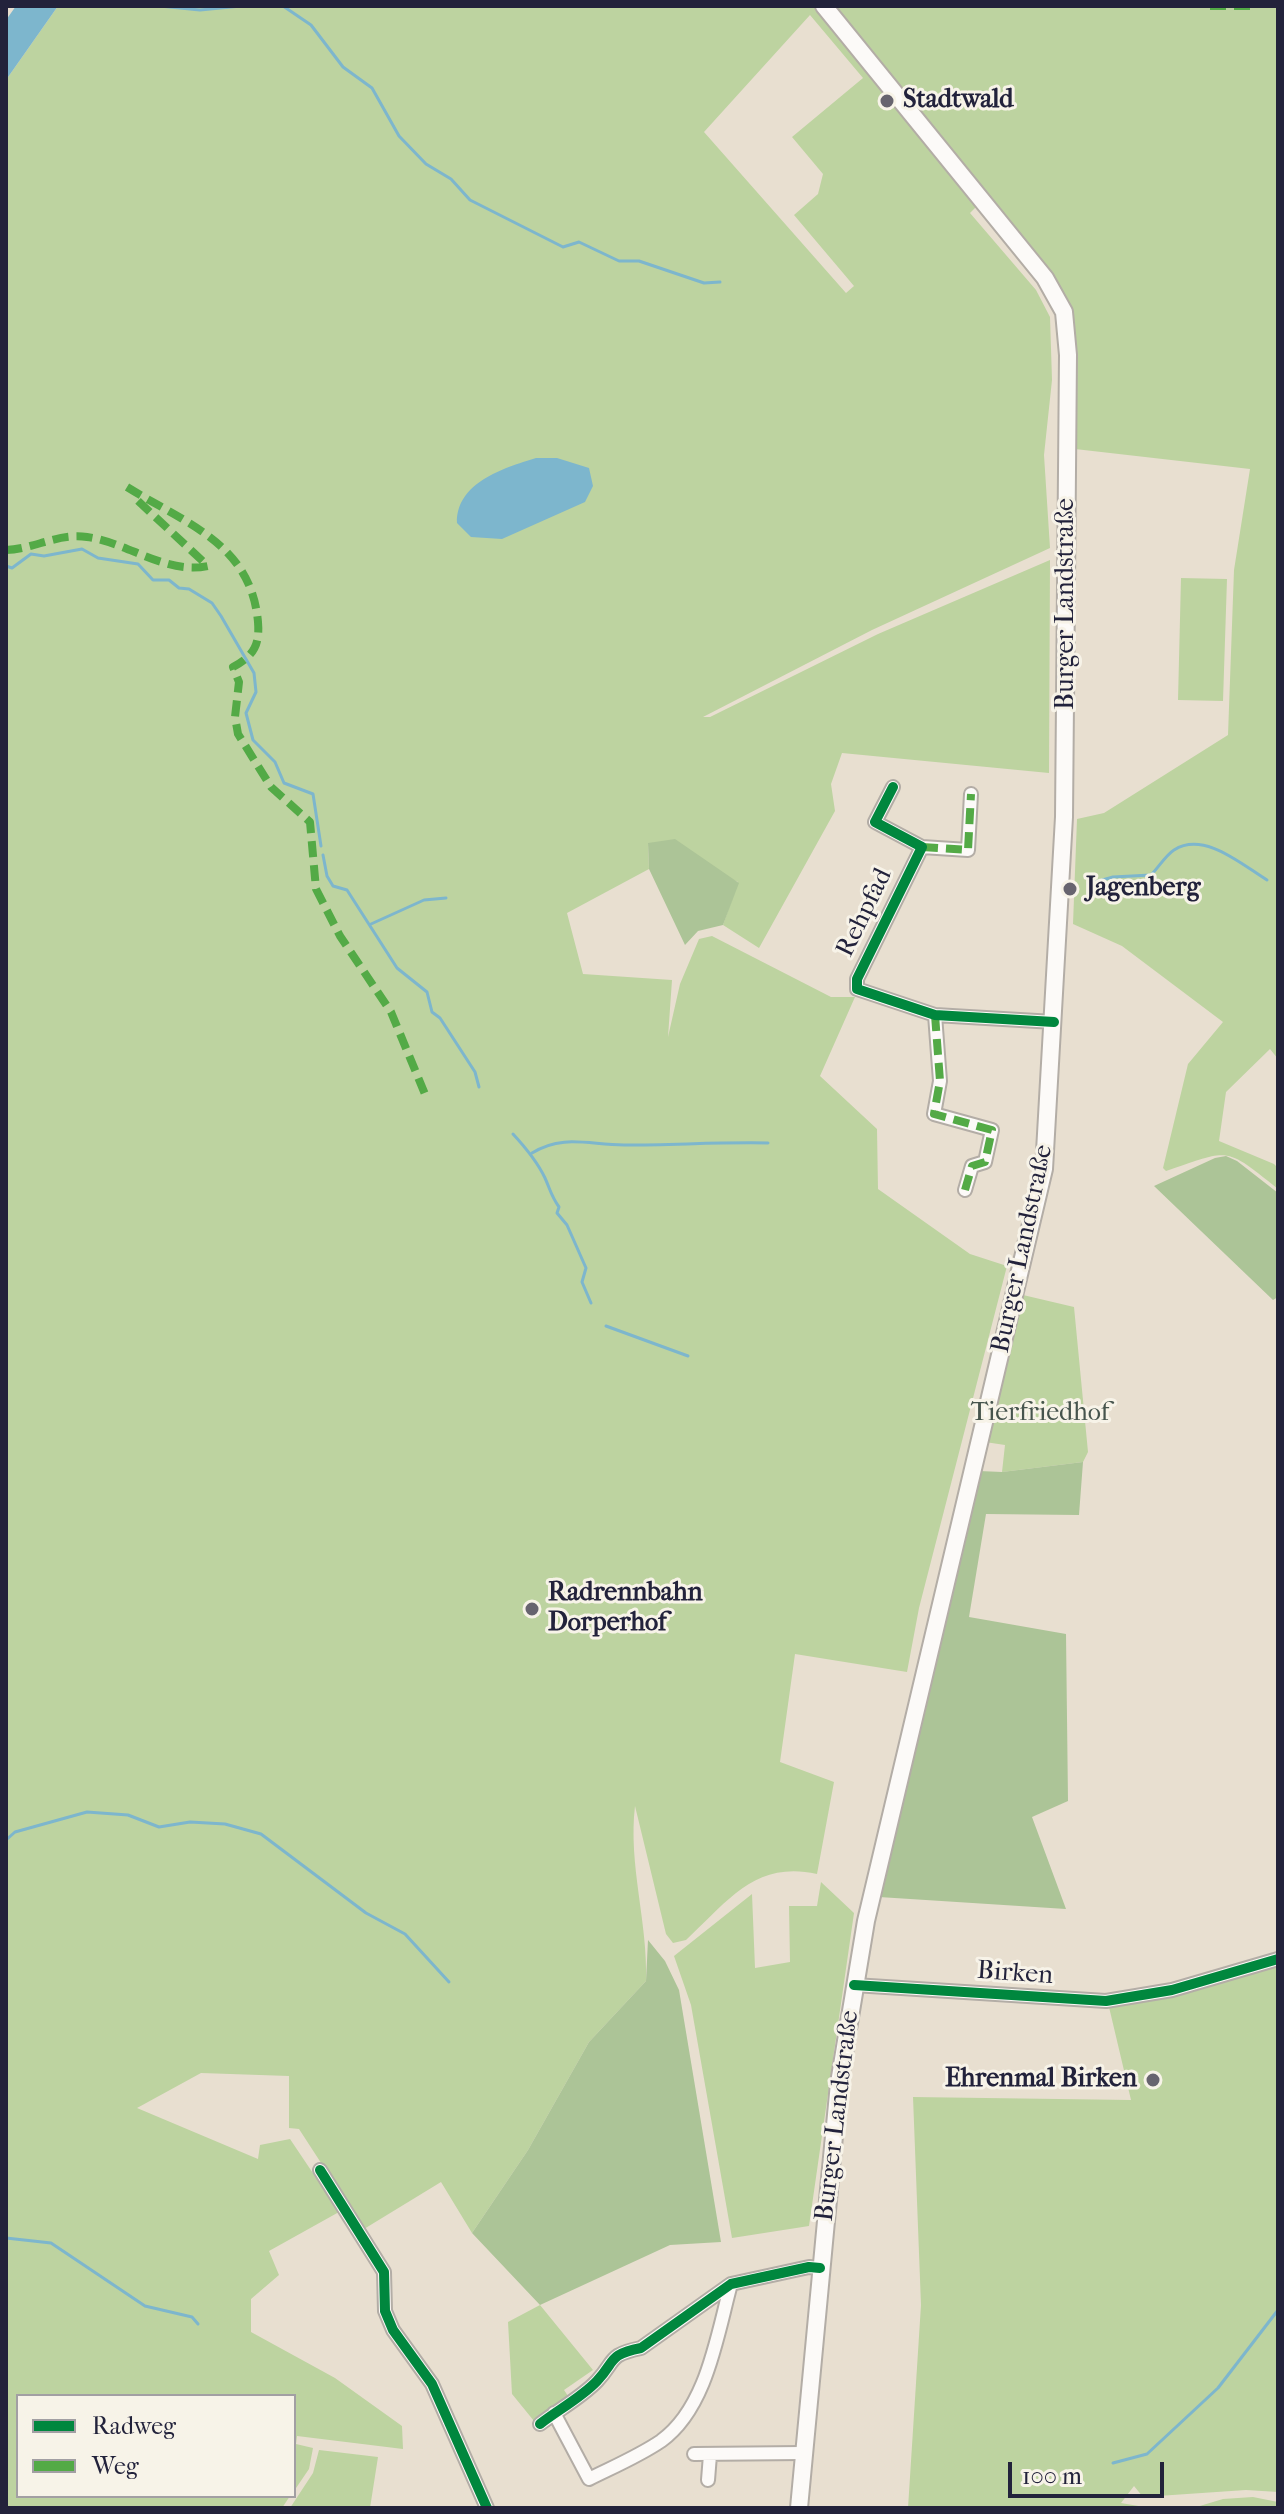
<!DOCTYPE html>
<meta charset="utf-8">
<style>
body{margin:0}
#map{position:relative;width:1284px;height:2514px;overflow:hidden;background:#e8dfd0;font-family:"IM FELL French Canon",serif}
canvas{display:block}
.frame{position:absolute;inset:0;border:8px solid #22223b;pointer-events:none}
.legend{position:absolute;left:16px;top:2394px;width:280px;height:104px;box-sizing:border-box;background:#f7f3e8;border:2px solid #a29fa3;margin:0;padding:10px 14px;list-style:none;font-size:24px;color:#22223b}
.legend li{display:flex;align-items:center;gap:16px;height:40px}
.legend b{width:40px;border:2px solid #a29fa3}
.scale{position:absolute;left:1008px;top:2462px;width:156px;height:36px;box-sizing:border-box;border:4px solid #22223b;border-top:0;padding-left:10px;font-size:24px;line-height:28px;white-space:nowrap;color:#22223b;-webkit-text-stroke:6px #f7f3e8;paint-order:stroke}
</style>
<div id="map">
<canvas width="1284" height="2514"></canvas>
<div class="frame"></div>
<ul class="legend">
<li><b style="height:10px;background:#00873e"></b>Radweg</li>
<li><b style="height:10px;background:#53aa46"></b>Weg</li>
</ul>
<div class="scale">100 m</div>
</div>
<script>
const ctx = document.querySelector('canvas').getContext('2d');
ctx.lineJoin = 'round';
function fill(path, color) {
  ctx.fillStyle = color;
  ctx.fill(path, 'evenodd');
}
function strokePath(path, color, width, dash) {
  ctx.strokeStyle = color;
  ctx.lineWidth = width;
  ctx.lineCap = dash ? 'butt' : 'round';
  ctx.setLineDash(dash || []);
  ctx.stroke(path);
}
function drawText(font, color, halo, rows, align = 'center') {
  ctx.font = font + ' "IM FELL French Canon",serif';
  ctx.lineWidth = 6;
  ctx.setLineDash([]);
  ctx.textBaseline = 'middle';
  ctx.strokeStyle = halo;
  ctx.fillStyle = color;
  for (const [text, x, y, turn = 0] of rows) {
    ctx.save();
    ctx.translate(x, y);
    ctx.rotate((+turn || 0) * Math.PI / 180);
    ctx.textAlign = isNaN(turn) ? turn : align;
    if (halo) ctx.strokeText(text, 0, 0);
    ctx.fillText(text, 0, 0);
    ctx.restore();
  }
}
const green = new Path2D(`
 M58,6H1278V1059L1270,1049L1226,1092L1219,1141L1274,1164L1278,1168V1189C1224,1146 1231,1149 1166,1171L1163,1168L1188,1064L1223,1022L1122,946L1073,924L1077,819L1104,813L1228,735L1234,570L1250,469L1075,449L1073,327L987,196L970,213L1036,290L1050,317L1052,380L1044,455L1050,548L872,630L703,717H710L878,634L1050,560L1049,773L842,753L831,784L835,811L759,948L723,925L738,882L648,843L649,869L567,913L583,974L672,980L668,1037L680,984L699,939L712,936L831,997H855L820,1076L877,1129L878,1189L970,1254L1007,1266L919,1608L907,1672L795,1654L780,1762L834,1782L817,1874C755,1860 727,1902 686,1940L673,1943L666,1934L635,1806C628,1865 648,1922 646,1981L589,2042L528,2150L472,2233L441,2182L364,2229L299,2129L289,2128V2076L201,2073L137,2108L258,2159L260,2145L290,2139L339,2212L269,2251L279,2275L251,2299V2332L335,2378L402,2426L403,2449L297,2436L296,2444L313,2448L309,2469L294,2491V2396H18V2496H290L282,2508H6V80ZM810,15L863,78L792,137L823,174L818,194L794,215L854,286L846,293L704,132Z
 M1181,578L1227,579L1223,701L1178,700Z
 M1023,1295L1074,1307L1088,1452L1083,1462L1002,1472L1005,1445L985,1442Z
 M821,1882L854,1913L809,2226L732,2238L691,2005L674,1956L752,1894L755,1968L790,1962L789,1906H817Z
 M1278,1964V2492L1246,2490L1143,2497L1134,2486L1121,2503L1150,2508H908L921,2305L913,2097L1131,2100L1109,2007Z
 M540,2305L593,2370L564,2390L568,2396L534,2421L512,2394L508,2322Z
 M319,2450L378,2457L370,2508H290L313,2473Z
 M1253,2497L1278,2502V2508H1193L1223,2499Z`);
const forest = new Path2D(`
 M675,839L739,883L723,925L698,931L685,945L649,869L648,843Z
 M1226,1156L1237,1161L1278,1193V1297L1273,1300L1154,1186L1215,1158Z
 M1083,1462L1079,1515L986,1514L969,1617L1066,1634L1068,1801L1032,1817L1066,1909L879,1897L979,1471L1002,1472Z
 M648,1940L665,1961L679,1990L721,2242L670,2245L540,2305L472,2233L528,2150L589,2042L646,1981Z`);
const water = new Path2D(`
 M16,6H58L6,80V20Z
 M536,458H557L589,468L593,486L585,502L502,539L471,537L457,523C456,483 503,468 536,458Z`);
const stream = new Path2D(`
 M160,6L200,10L241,6
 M283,6L311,25L343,67L372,88L399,136L426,164L451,179L470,200L563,247L579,242L619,261H639L704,283L720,282
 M6,566L12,568L31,554L44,556L82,549L98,558L138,564L153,580H169L179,588L189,589L212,603L221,616L254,673L256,692L246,713L253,740L275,762L284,783L313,794L321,846
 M323,855L327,876L333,886L347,890L397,968L427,992L432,1012L440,1018L475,1072L479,1087
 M1088,884L1113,877L1151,875C1158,868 1166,855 1174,850C1204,831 1241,864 1267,880
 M371,924L424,900L446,898
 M513,1134C525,1147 537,1161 545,1178C550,1189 551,1196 559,1207L557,1213L567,1225L586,1268L582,1282L591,1303
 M532,1153C564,1133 592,1146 627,1145C674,1145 721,1142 768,1143
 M606,1326L688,1356
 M6,1840L15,1832L87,1812L128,1815L159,1827L190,1822L225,1824L261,1834L366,1913L405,1934L449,1982
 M6,2238L51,2243L145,2306L192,2317L198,2324
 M1113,2463L1147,2454L1218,2388L1278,2310`);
const minor = new Path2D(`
 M893,787L875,822L922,847L857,979V989L935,1015L1054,1022
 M922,847L968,850L971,794
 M935,1015L940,1081L934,1114L992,1130L985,1162L972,1166L965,1190
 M854,1985L1106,2001L1172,1990L1278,1959
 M320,2170L384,2272L385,2311L393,2330L432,2384L487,2508
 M554,2413L589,2479C613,2467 639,2456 661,2441C707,2408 717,2335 731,2284
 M540,2424C558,2410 582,2397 597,2381C616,2361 607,2355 641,2348L731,2284L809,2267L820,2268
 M694,2454L803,2453
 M708,2480L710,2455`);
const major = new Path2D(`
 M799,2508L839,2083L866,1921L1044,1169L1064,817L1068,355L1064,312L1045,278L824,6`);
const quiet = new Path2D(`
 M1210,6H1258
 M127,487C187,524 251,544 258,622C260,646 253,656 233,667L239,682L235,717L238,734L271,787L310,822L316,889L340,936L391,1012L427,1099
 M6,550C34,549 57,533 87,537C127,542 166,575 208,566L137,500
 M922,847L968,850L971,794
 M935,1015L940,1081L934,1114L992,1130L985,1162L972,1166L965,1190`);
const cycleway = new Path2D(`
 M893,787L875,822L922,847L857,979V989L935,1015L1054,1022
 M854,1985L1106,2001L1172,1990L1278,1959
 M320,2170L384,2272L385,2311L393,2330L432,2384L487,2508
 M540,2424C558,2410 582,2397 597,2381C616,2361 607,2355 641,2348L731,2284L809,2267L820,2268`);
const markers = [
 [887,101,8,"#67646f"],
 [1070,889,8,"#67646f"],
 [532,1609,8,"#67646f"],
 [1153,2080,8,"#67646f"]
];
const poiNames = [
 ["Stadtwald",903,101],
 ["Jagenberg",1086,889],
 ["Radrennbahn",548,1594],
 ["Dorperhof",548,1624],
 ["Ehrenmal Birken",1137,2080,"right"]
];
const streetNames = [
 ["Burger Landstraße",1067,604,-90],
 ["Rehpfad",865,913,-64],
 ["Burger Landstraße",1023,1249,-78],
 ["Birken",1015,1974,4],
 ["Burger Landstraße",838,2116,-83]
];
const parkNames = [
 ["Tierfriedhof",1040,1414]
];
fill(green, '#bdd3a0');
fill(forest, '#acc497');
fill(water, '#7db6cd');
strokePath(stream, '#7db6cd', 3);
strokePath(minor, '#b3ada6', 16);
strokePath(major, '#b3ada6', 20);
strokePath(minor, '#fcfaf8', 12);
strokePath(major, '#fcfaf8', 16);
strokePath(quiet, '#53aa46', 8, [16, 8]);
strokePath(cycleway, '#00873e', 10);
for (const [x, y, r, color] of markers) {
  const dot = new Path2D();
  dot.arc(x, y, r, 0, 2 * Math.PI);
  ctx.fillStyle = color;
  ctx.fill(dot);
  strokePath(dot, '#f7f3e8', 3);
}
drawText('bold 26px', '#22223b', '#f7f3e8', poiNames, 'left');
drawText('26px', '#22223b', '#f7f3e8', streetNames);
drawText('26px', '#46544d', '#f7f3e8', parkNames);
</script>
